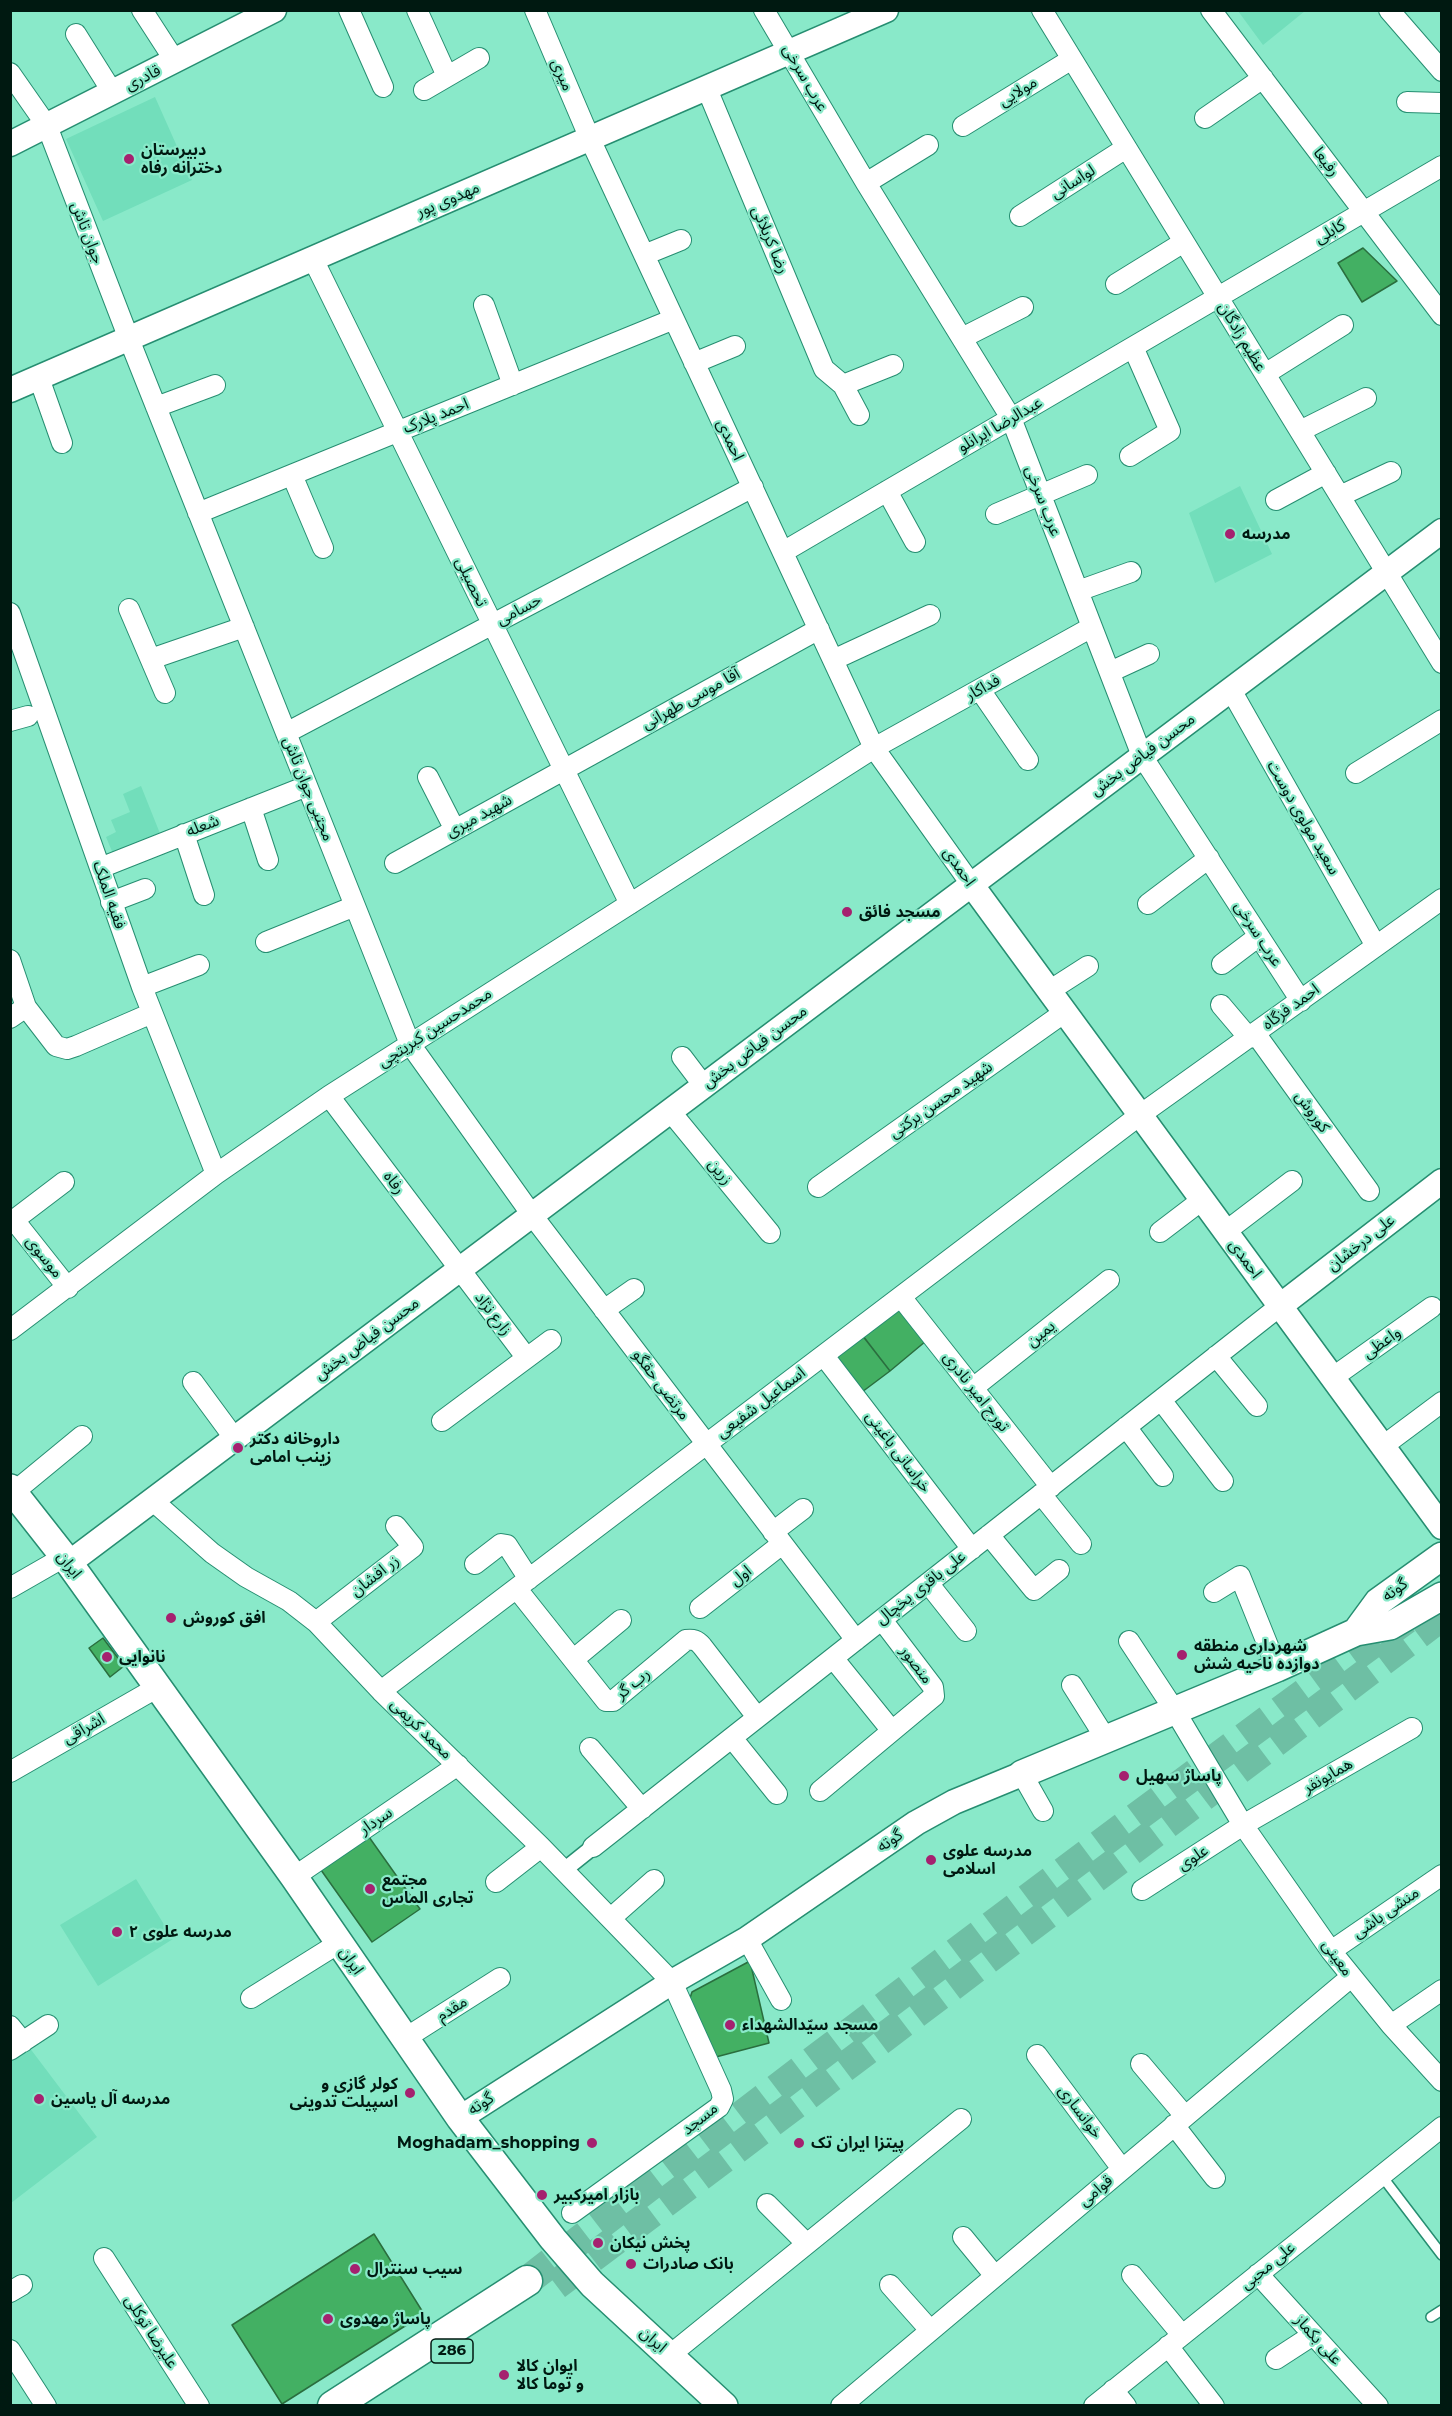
<!DOCTYPE html>
<meta charset="utf-8">
<style>
body{margin:0}
#map{position:relative;width:1452px;height:2416px;overflow:hidden;background:#89e9c9;font-family:Montserrat,sans-serif}
canvas{display:block}
.frame{position:absolute;inset:0;border:12px solid #001911;pointer-events:none}
</style>
<div id="map">
<canvas width="1452" height="2416"></canvas>
<div class="frame"></div>
</div>
<script>
const ctx = document.querySelector('canvas').getContext('2d');
ctx.lineJoin = 'round';
function fill(path, color) {
  ctx.fillStyle = color;
  ctx.fill(path, 'evenodd');
}
function strokePath(path, color, width, dash) {
  ctx.strokeStyle = color;
  ctx.lineWidth = width;
  ctx.lineCap = dash ? 'butt' : 'round';
  ctx.setLineDash(dash || []);
  ctx.stroke(path);
}
function drawText(font, color, halo, rows, align = 'center') {
  ctx.font = font + ' Montserrat,"Noto Sans Arabic",sans-serif';
  ctx.lineWidth = 4.5;
  ctx.setLineDash([]);
  ctx.textBaseline = 'middle';
  ctx.strokeStyle = halo;
  ctx.fillStyle = color;
  for (const [text, x, y, turn = 0] of rows) {
    ctx.save();
    ctx.translate(x, y);
    ctx.rotate((+turn || 0) * Math.PI / 180);
    ctx.textAlign = isNaN(turn) ? turn : align;
    if (halo) ctx.strokeText(text, 0, 0);
    ctx.fillText(text, 0, 0);
    ctx.restore();
  }
}
const built = new Path2D(`
 M1238,11H1305L1263,45Z
 M155,97L192,180L103,221L66,139Z
 M1240,486L1272,554L1215,583L1189,513Z
 M141,786L161,836L114,856L106,837L116,832L111,820L130,812L123,794Z
 M136,1879L173,1939L98,1986L60,1925Z
 M29,2047L97,2137L11,2203V2061Z`);
const building = new Path2D(`
 M1363,248L1397,281L1362,302L1338,263Z
 M900,1309L926,1341L890,1371L863,1336Z
 M862,1335L890,1371L862,1392L834,1356Z
 M103,1638L124,1666L110,1677L89,1648Z
 M369,1837L420,1909L372,1942L321,1870Z
 M750,1961L769,2043L712,2058L687,2007L692,1992Z
 M374,2234L424,2314L282,2404L232,2325Z`);
const primaryTunnel = new Path2D(`
 M527,2281C817,2056 1109,1835 1406,1619
 M556,2285L1442,1616`);
const service = new Path2D(`
 M1381,2175L1442,2255
 M1431,2317L1442,2310`);
const pedestrian = new Path2D(`
 M563,1871L593,1847`);
const minor = new Path2D(`
 M142,10L175,61
 M349,10L383,87
 M417,10L447,76
 M535,10L590,139L874,748L971,884
 M764,10L866,183L1011,418L1142,756L1301,1001
 M1042,10L1442,663
 M1211,10L1442,315
 M1389,10L1442,71
 M76,34L113,93
 M10,73L47,126L129,339L410,1044L532,1215L856,1640
 M707,89L824,369L843,385L859,415
 M424,90L479,58
 M1407,102L1442,103
 M1205,118L1263,78
 M963,126L1072,59
 M866,183L928,145
 M1020,216L1126,148
 M644,255L681,240
 M313,259L630,904
 M1116,284L1184,242
 M484,305L513,385
 M962,338L1023,307
 M694,363L735,346
 M1265,374L1343,325
 M39,378L62,443
 M843,385L893,365
 M156,407L215,385
 M1300,431L1366,398
 M1130,456L1170,431L1133,347
 M292,475L323,548
 M887,491L915,542
 M1340,496L1391,472
 M1276,500L1326,473
 M198,513L674,319
 M996,514L1087,475
 M783,552L1442,166
 M1078,591L1131,572
 M129,609L165,693
 M10,613L142,987L216,1174
 M151,659L244,627
 M833,660L930,615
 M1110,672L1149,654
 M980,690L1028,760
 M1231,690L1376,946
 M10,721L28,716
 M286,733L753,487
 M1356,773L1442,720
 M428,777L455,830
 M251,808L268,860
 M184,834L204,895
 M395,863L819,629
 M100,868L307,786
 M111,902L145,889
 M1148,904L1209,858
 M266,942L355,906
 M10,960L26,1007L56,1046L67,1049L76,1046L152,1013
 M1222,964L1259,936
 M142,987L199,965
 M1049,991L1088,966
 M1221,1005L1249,1038
 M10,1018L26,1007
 M1255,1033L1369,1191
 M682,1057L704,1086
 M329,1096L526,1357
 M670,1111L770,1233
 M64,1182L14,1220L68,1288
 M818,1187L1065,1012
 M1160,1232L1202,1200
 M1225,1232L1292,1181
 M901,1297L1051,1487
 M604,1310L634,1289
 M10,1330L216,1174L329,1096L874,748L1092,627
 M824,1356L972,1549
 M1216,1356L1257,1406
 M1332,1378L1432,1307
 M193,1382L235,1439
 M973,1388L1109,1280
 M1161,1400L1223,1481
 M442,1421L551,1340
 M1126,1427L1163,1476
 M1383,1446L1442,1402
 M14,1492L82,1436
 M1041,1494L1081,1544
 M152,1500L212,1553L246,1577L289,1601L316,1622L381,1691L541,1847L672,1982L721,2090L723,2099L719,2107L572,2213
 M773,1532L803,1509
 M989,1535L1034,1590L1059,1570
 M475,1564L501,1544L507,1545L529,1579
 M928,1583L966,1631
 M10,1588L64,1557
 M517,1589L606,1701H613L686,1640C693,1639 697,1640 702,1646L757,1717
 M1214,1592L1240,1576L1277,1668
 M700,1608L782,1544
 M316,1622L413,1547L396,1526
 M1129,1641L1175,1711L1243,1825L1331,1951L1391,2025L1442,2081
 M833,1658L892,1731
 M574,1659L621,1620
 M1072,1685L1106,1739
 M381,1691L1140,1115L1442,899
 M732,1738L777,1794
 M590,1748L642,1809
 M10,1772L158,1687
 M1022,1774L1043,1811
 M820,1791L934,1696L933,1687L882,1620
 M593,1847L1280,1306
 M294,1877L458,1765
 M496,1882L541,1847
 M1142,1890L1243,1825L1412,1728
 M611,1918L654,1880
 M747,1939L781,2000
 M1331,1951L1442,1875
 M251,1998L339,1943
 M1391,2025L1442,1990
 M10,2026L23,2042
 M404,2039L500,1978
 M10,2050L48,2025
 M1037,2055L1122,2169
 M1141,2064L1185,2116
 M1174,2125L1215,2178
 M767,2204L806,2243
 M963,2237L995,2276
 M104,2258L199,2406
 M1258,2274L1378,2406
 M1132,2275L1182,2335
 M890,2285L930,2330
 M10,2292L22,2285
 M1168,2346L1214,2406
 M10,2350L46,2406
 M670,2355L961,2119
 M1276,2359L1313,2335
 M1113,2390L1126,2406
 M841,2406L1351,1977
 M1094,2406L1442,2127`);
const tertiary = new Path2D(`
 M10,144L274,10
 M10,390L886,10
 M971,884L1442,1527
 M1280,1306L1442,1181
 M69,1563L1442,531
 M460,2118L672,1982L747,1939L916,1823L954,1802L1022,1774`);
const secondary = new Path2D(`
 M10,1488L69,1563L294,1877L460,2118L553,2239L592,2284L724,2406
 M1356,1632L1378,1602L1442,1556
 M1022,1774L1277,1668L1356,1632L1390,1626L1442,1596`);
const primary = new Path2D(`
 M333,2406L527,2281`);
const markers = [
 [129,159,6,"#a5216f"],
 [1230,534,6,"#a5216f"],
 [847,912,6,"#a5216f"],
 [238,1448,6,"#a5216f"],
 [171,1618,6,"#a5216f"],
 [1182,1655,6,"#a5216f"],
 [107,1657,6,"#a5216f"],
 [1124,1776,6,"#a5216f"],
 [931,1860,6,"#a5216f"],
 [370,1889,6,"#a5216f"],
 [117,1932,6,"#a5216f"],
 [730,2025,6,"#a5216f"],
 [410,2093,6,"#a5216f"],
 [39,2099,6,"#a5216f"],
 [592,2143,6,"#a5216f"],
 [799,2143,6,"#a5216f"],
 [542,2195,6,"#a5216f"],
 [598,2243,6,"#a5216f"],
 [631,2264,6,"#a5216f"],
 [355,2269,6,"#a5216f"],
 [328,2319,6,"#a5216f"],
 [504,2375,6,"#a5216f"]
];
const shields = [
 [452,2351,42]
];
const shieldNames = [
 ["286",452,2351]
];
const streetNames = [
 ["میری",562,75,67],
 ["قادرى",143,78,-27],
 ["عرب سرخی",805,78,60],
 ["مولایی",1018,92,-32],
 ["رفیعا",1326,162,53],
 ["لواسانی",1073,182,-32],
 ["مهدوی پور",448,200,-23],
 ["کابلی",1330,232,-30],
 ["جوان تاش",87,233,69],
 ["رضا کربلائی",770,240,67],
 ["عظیم زادگان",1242,337,59],
 ["احمد پلارک",436,416,-22],
 ["عبدالرضا ایرانلو",1000,425,-30],
 ["احمدی",730,440,65],
 ["عرب سرخی",1043,501,69],
 ["تحصیلی",471,582,64],
 ["حسامی",519,610,-28],
 ["فداکار",983,688,-29],
 ["آقا موسی طهرانی",691,699,-29],
 ["محسن فیاض بخش",1143,755,-37],
 ["مجتبی جوان تاش",308,789,68],
 ["شهید میری",479,816,-29],
 ["سعید مولوی دوست",1303,818,60],
 ["شعله",203,826,-21],
 ["احمدی",959,867,55],
 ["فقیه الملک",109,895,71],
 ["عرب سرخی",1258,934,57],
 ["احمد فزگاه",1291,1007,-36],
 ["محمدحسین کبریتچی",435,1028,-33],
 ["محسن فیاض بخش",755,1047,-37],
 ["شهید محسن برکتی",941,1100,-35],
 ["کوروش",1312,1112,54],
 ["زرین",720,1172,51],
 ["رفاه",394,1183,53],
 ["علی درخشان",1361,1243,-38],
 ["موسوی",44,1257,51],
 ["احمدی",1245,1259,54],
 ["زارع نژاد",493,1314,53],
 ["یمین",1041,1334,-39],
 ["محسن فیاض بخش",367,1339,-37],
 ["واعظی",1382,1343,-35],
 ["مرتضی حقگو",661,1385,53],
 ["تورج امیر نادری",976,1392,52],
 ["اسماعیل شفیعی",761,1403,-37],
 ["خراسانی باغینی",898,1452,53],
 ["ایران",69,1565,53],
 ["زر افشان",375,1576,-38],
 ["اول",741,1576,-38],
 ["علی باقری یخچال",921,1588,-38],
 ["گوته",1395,1590,-36],
 ["منصور",916,1665,53],
 ["رب گر",633,1684,-39],
 ["اشراقی",84,1729,-30],
 ["محمد کریمی",421,1729,44],
 ["همایونفر",1328,1776,-30],
 ["سردار",376,1821,-34],
 ["گوته",890,1841,-34],
 ["علوی",1193,1858,-33],
 ["منشی باشی",1386,1913,-35],
 ["معینی",1337,1958,54],
 ["ایران",351,1961,56],
 ["مقدم",452,2009,-33],
 ["گوته",481,2104,-33],
 ["خوانساری",1080,2112,53],
 ["مسجد",700,2119,-39],
 ["قوامی",1096,2191,-40],
 ["علی محبی",1268,2266,-39],
 ["علیرضا توکلی",151,2332,57],
 ["ایران",653,2340,42],
 ["علی بکماز",1318,2340,48]
];
const poiNames = [
 ["دبیرستان",141,150],
 ["دخترانه رفاه",141,168],
 ["مدرسه",1242,534],
 ["مسجد فائق",859,912],
 ["داروخانه دکتر",250,1439],
 ["زینب امامی",250,1457],
 ["افق کوروش",183,1618],
 ["شهرداری منطقه",1194,1646],
 ["دوازده ناحیه شش",1194,1664],
 ["نانوایی",119,1657],
 ["پاساژ سهیل",1136,1776],
 ["مدرسه علوی",943,1851],
 ["اسلامی",943,1869],
 ["مجتمع",382,1880],
 ["تجاری الماس",382,1898],
 ["مدرسه علوی ۲",129,1932],
 ["مسجد سیّدالشهداء",742,2025],
 ["کولر گازی و",398,2084,"right"],
 ["اسپیلت تدوینی",398,2102,"right"],
 ["مدرسه آل یاسین",51,2099],
 ["Moghadam_shopping",580,2143,"right"],
 ["پیتزا ایران تک",811,2143],
 ["بازار امیرکبیر",554,2195],
 ["پخش نیکان",610,2243],
 ["بانک صادرات",643,2264],
 ["سیب سنترال",367,2269],
 ["پاساژ مهدوی",340,2319],
 ["ایوان کالا",516,2366],
 ["و توما کالا",516,2384]
];
fill(built, '#72debb');
fill(building, '#43b063');
strokePath(building, '#2a6e3e', 1.5);
strokePath(primaryTunnel, '#6ebfa4', 30, [30, 15]);
strokePath(service, '#268e71', 12);
strokePath(pedestrian, '#268e71', 18);
strokePath(minor, '#268e71', 22);
strokePath(tertiary, '#268e71', 27);
strokePath(secondary, '#268e71', 30);
strokePath(primary, '#268e71', 33);
strokePath(service, '#fff', 9);
strokePath(pedestrian, '#fff', 15);
strokePath(minor, '#fff', 20);
strokePath(tertiary, '#fff', 24);
strokePath(secondary, '#fff', 27);
strokePath(primary, '#fff', 30);
for (const [x, y, r, color] of markers) {
  const dot = new Path2D();
  dot.arc(x, y, r, 0, 2 * Math.PI);
  ctx.fillStyle = color;
  ctx.fill(dot);
  strokePath(dot, '#89e9c9', 2);
}
for (const [x, y, w] of shields) {
  const box = new Path2D();
  box.roundRect(x - w / 2, y - 12, w, 24, 4.5);
  ctx.fillStyle = '#89e9c9';
  ctx.fill(box);
  strokePath(box, '#001911', 1.5);
}
drawText('bold 15px', '#001911', null, shieldNames);
drawText('16px', '#001911', '#89e9c9', streetNames);
drawText('bold 16px', '#001911', '#89e9c9', poiNames, 'left');
</script>
